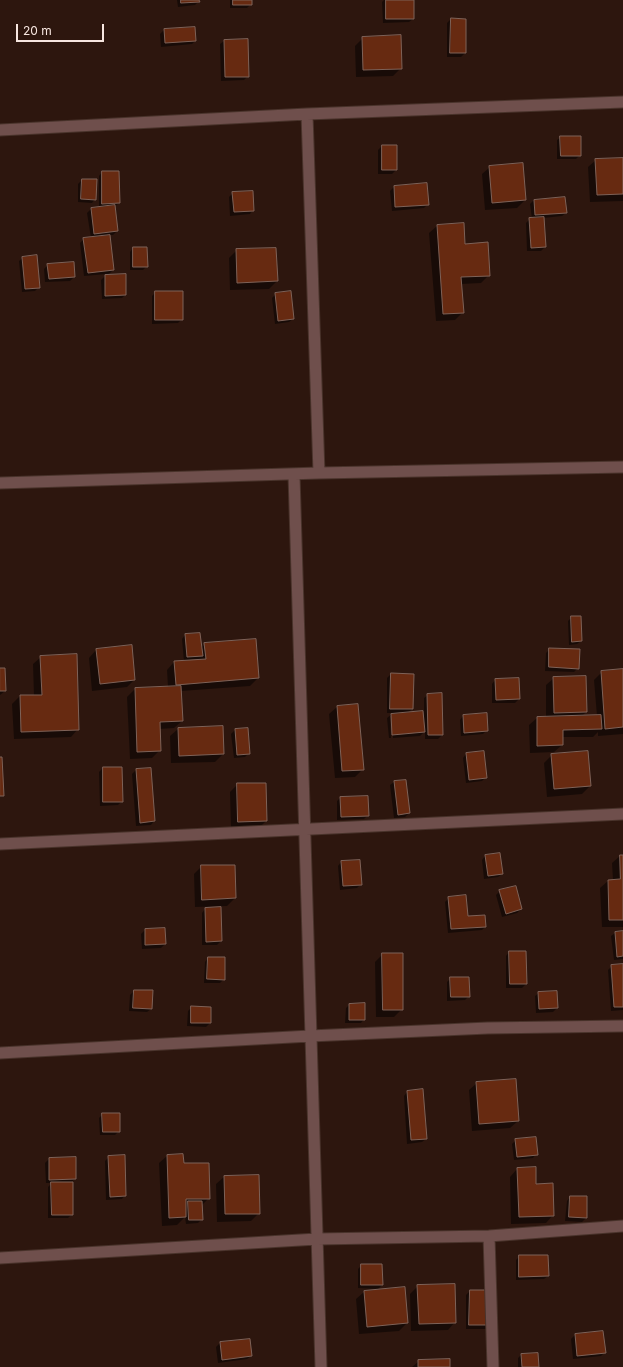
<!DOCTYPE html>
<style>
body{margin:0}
#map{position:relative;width:623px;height:1367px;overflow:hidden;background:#2d160e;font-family:Inter,sans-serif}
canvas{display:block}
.scale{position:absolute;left:16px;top:24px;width:88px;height:18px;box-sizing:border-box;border:2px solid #f7e6e0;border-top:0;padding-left:5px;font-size:12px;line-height:14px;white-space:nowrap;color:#f7e6e0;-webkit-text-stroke:3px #2d160e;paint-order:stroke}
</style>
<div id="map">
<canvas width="623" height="1367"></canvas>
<div class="scale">20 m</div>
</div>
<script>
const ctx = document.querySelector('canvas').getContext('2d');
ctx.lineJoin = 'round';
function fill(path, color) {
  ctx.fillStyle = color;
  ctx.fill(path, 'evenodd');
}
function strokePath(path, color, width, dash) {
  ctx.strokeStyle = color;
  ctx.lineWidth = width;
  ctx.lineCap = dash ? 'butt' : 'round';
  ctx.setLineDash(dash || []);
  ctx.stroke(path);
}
const shadow = new Path2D(`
 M177,0H198L199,1L195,5L178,7Z
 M230,0H251V4L247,8H230Z
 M384,0H413V19L409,22L383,23L382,2Z
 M451,19L465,20V53L461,57H447V23Z
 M194,28L195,41L192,44L161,47L160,34L164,30Z
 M363,38L401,68L393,76L356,77L355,46Z
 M224,41L248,76L244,80L221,81L220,44Z
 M561,137L580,155L576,159H557V140Z
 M382,146H396V170L392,174H378V150Z
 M623,159V201L590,202L588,167L596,160Z
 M490,167L525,200L517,208L485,210L482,174Z
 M102,172L119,203L114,207L117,231L113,235H109L113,270L107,276L125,295L122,298L102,299L101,280L107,274L84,276L80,243L84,239L91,238L87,213L91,209L99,208V176Z
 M82,180L95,199L92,203L78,202V184Z
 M427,184L428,204L424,208L392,211L390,191L394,187Z
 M233,193L253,210L250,214L230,216L229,197Z
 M534,200L566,213L562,216L543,218L545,247L541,251H527L526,223L530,219H532L530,204Z
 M437,226L489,275L481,283L461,284L463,312L455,320L436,321L429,233Z
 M133,248L147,266L143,270H130V252Z
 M237,250L277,281L269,289L230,290L229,258Z
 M23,258L39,287L35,291L22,292L19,261Z
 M48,265L74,277L70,281L45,282L44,269Z
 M156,292L182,319L178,323L152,324V296Z
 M276,294L293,319L289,322L275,324L272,298Z
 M572,617L581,641L577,644L569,645L568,621Z
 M185,635L201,648L205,644L258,678L250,686L181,691L182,721L174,728L159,729L160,750L152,758L130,759L127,697L135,689L168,687L167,670L174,662H184L182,639Z
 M550,649L578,668L574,672L545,671L546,653Z
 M96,650L134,680L127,687L92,691L89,658Z
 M41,657L78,729L71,737L14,739L12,704L20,696H34L33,664Z
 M0,669L5,691L0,695Z
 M602,672L623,689V734L598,736V732L593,737H562V745L554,752L530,753L529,725L537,718L546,717V685L554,678L585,677L586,712L581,717L597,716L594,680Z
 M391,674L412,709L408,713L424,718V698L428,695L442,735L438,739H425V731L420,736L393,738L392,716H390L391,738H389L387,718L393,713H387V678Z
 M495,680L519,699L515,703H492V684Z
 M337,707L363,769L355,777L335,778L329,714Z
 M463,716L487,730L483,734L461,736L460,720Z
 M222,727L223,754L215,762L171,763L170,736L178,729Z
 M235,730L249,753L245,757L234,758L231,734Z
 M466,754L486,777L482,781L466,783L463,758Z
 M552,755L590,786L582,794L547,797L544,763Z
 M103,768H121L122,801L118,805L100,806L99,772Z
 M136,770L154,821L151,825L136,826L132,774Z
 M405,781L409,813L405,817L394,818L390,785L394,782Z
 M238,784H265L266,821L258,829H231L230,792Z
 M340,798L368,815L364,819L337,820V801Z
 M485,856L502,874L498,877L484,879L482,860Z
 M620,856H623V927H602L600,888L608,881L613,880L612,863Z
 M341,862L361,884L357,888L340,890L338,866Z
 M202,866L235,898L227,906L195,907L194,874Z
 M500,891L521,909L517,913L502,917L496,895Z
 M449,898L467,917L485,927L482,930L448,933L445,902Z
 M205,909L221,941L217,945H202V913Z
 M145,930L165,944L161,948L142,949L141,934Z
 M623,932V959L614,960L611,936L615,933Z
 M509,952H525L526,984L522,988H506V956Z
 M383,954L402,1009L394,1017H376L375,962Z
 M208,958L224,979L220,983H204L205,962Z
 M612,966H623V1010L611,1011L608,970Z
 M451,978L469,996L465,1000L447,1001V982Z
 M134,991L151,1009L147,1012L129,1011L130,995Z
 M539,993L557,1008L553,1012L536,1013L535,996Z
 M349,1005L364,1019L361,1023H345L346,1008Z
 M192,1007L210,1008V1023L206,1027L187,1026L188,1011Z
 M477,1083L518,1121L510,1128L472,1131L469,1090Z
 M407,1092L426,1139L422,1142L407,1144L404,1096Z
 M103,1114L119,1131L115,1135H100L99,1118Z
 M516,1140L536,1154L533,1158L514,1160L512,1144Z
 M167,1156L183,1164L209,1198L201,1206L202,1219L198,1223L186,1224L185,1217L177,1225L162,1226L159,1163Z
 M109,1157L125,1195L122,1199L106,1200L105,1161Z
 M49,1159L75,1178L72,1182V1214L68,1218H48V1187L52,1183H46L45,1163Z
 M517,1169L535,1185L553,1215L546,1223L511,1224L510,1177Z
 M224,1177L259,1213L251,1221L217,1222L216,1184Z
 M570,1197H586V1218L582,1222L565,1221L567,1201Z
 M520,1256L548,1276L544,1279L516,1280V1260Z
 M362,1265L382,1285L378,1289L358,1288V1269Z
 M418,1286L455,1322L448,1330L411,1331L410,1294Z
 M404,1288L407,1323L399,1331L359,1334L356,1299L364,1292Z
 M470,1291L490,1325L486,1329H466V1295Z
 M575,1335L605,1352L601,1356L573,1359L571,1339Z
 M220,1343L251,1356L247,1359L218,1363L216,1347Z
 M521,1355L538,1367H518V1358Z
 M419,1361L449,1367H412Z`);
const building = new Path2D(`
 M181,0H199L200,2L181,3Z
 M233,0H252V5H233Z
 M386,0H414V19H386Z
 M451,18L466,19V53H450Z
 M195,27L196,41L165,43L164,29Z
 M401,35L402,69L363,70L362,37Z
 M248,39L249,77H225L224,40Z
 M560,136H581V156H561Z
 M382,145H397V170H382Z
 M623,158V194L597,195L595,159Z
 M523,163L526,200L492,203L489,166Z
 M102,171H119L120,203L102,204Z
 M82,179H97L96,200L81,199Z
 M427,183L429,205L395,207L394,186Z
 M253,191L254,211L234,212L232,192Z
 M565,197L567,213L535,215L534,200Z
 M115,205L118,231L94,234L91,208Z
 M544,217L546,247L531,248L529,218Z
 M464,223L465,244L488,242L490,276L461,277L464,313L443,314L437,225Z
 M110,235L114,270L88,273L83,238Z
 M133,247H147L148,267H133Z
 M276,248L278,281L237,283L236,249Z
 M37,255L40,288L25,289L22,257Z
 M74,262L75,277L49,279L47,264Z
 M126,274V295L105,296V275Z
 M155,291H183V320H155Z
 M291,291L294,319L278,321L275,293Z
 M571,616H581L582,641L572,642Z
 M200,633L203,656L187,657L185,634Z
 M256,639L259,678L176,685L174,661L206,659L204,643Z
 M132,645L135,680L100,684L96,649Z
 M549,648L580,649L579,669L549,667Z
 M77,654L79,730L21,732L20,695H42L40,656Z
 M0,668H5L6,691H0Z
 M623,669V727L605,729L601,671Z
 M391,673L414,674L413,709H390Z
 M586,676L587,712L554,713L553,677Z
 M519,678L520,699L496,700L495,679Z
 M181,686L183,721L160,722L161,751L137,752L135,688Z
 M442,693L443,735H428L427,694Z
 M358,704L364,770L342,771L337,706Z
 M423,711L425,732L392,735L391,714Z
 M487,713L488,731L464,733L463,715Z
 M601,715L602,729L563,730V745L537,746V717Z
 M223,726L224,754L179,756L178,728Z
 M248,728L250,754L237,755L235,729Z
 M484,751L487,778L469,780L466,753Z
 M588,751L591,786L554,789L551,754Z
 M0,757H2L4,796H0Z
 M103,767H122L123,802H103Z
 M151,768L155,821L140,823L136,769Z
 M406,780L410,813L398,815L394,781Z
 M237,783H266L267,821L238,822Z
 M368,796L369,816L341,817L340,797Z
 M500,853L503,874L488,876L485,855Z
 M620,855H623V920H609L608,880L620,879Z
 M360,860L362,885L343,886L341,861Z
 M201,865H235L236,898L202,900Z
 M516,886L522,909L506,914L499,890Z
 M466,895L468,916L485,915L486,927L451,929L448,897Z
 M221,907L222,941L206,942L205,908Z
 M165,928L166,944L145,945V929Z
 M623,931V956L617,957L615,932Z
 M509,951H526L527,984H510Z
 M382,953H403V1010H383Z
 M208,957H225V980L207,979Z
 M623,964V1007H614L611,965Z
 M450,977H469L470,997H451Z
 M134,990H153L152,1009L133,1008Z
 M557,991L558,1008L539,1009L538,992Z
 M365,1003V1020H349V1004Z
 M191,1006L211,1007V1023H191Z
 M516,1079L519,1121L479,1124L476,1082Z
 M423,1089L427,1139L411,1140L407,1091Z
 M102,1113H120V1132H103Z
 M536,1137L538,1155L517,1157L515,1139Z
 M183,1154L184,1163H209L210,1199H186V1217L169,1218L167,1155Z
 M125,1155L126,1196L110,1197L108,1156Z
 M76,1157V1179L49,1180V1158Z
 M536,1167V1184L553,1183L554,1216L519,1217L517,1168Z
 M259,1175L260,1214H225L224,1176Z
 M51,1182H73V1215H52Z
 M570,1196H587V1218L569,1217Z
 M188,1201H202L203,1220H189Z
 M519,1255H548L549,1276L519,1277Z
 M361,1264H382L383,1285H361Z
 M455,1284L456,1323L419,1324L417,1285Z
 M405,1287L408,1323L367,1327L364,1291Z
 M470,1290H491V1325H469Z
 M603,1331L606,1353L577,1356L575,1334Z
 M250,1339L252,1356L222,1360L220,1342Z
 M538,1353L539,1367H522L521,1354Z
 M450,1359V1367H418V1360Z`);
const minor = new Path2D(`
 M307,114L319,473
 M0,130L307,114L623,102
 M294,475L321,1367
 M0,483L319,473L623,467
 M0,844L623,814
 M0,1053L310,1036L488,1028L623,1026
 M489,1236L493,1367
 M0,1258L317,1239L489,1236L623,1226`);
fill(shadow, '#0007');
fill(building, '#672a11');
strokePath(building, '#7e6258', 1);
strokePath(minor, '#49332b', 13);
strokePath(minor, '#6f4f4c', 11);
</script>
